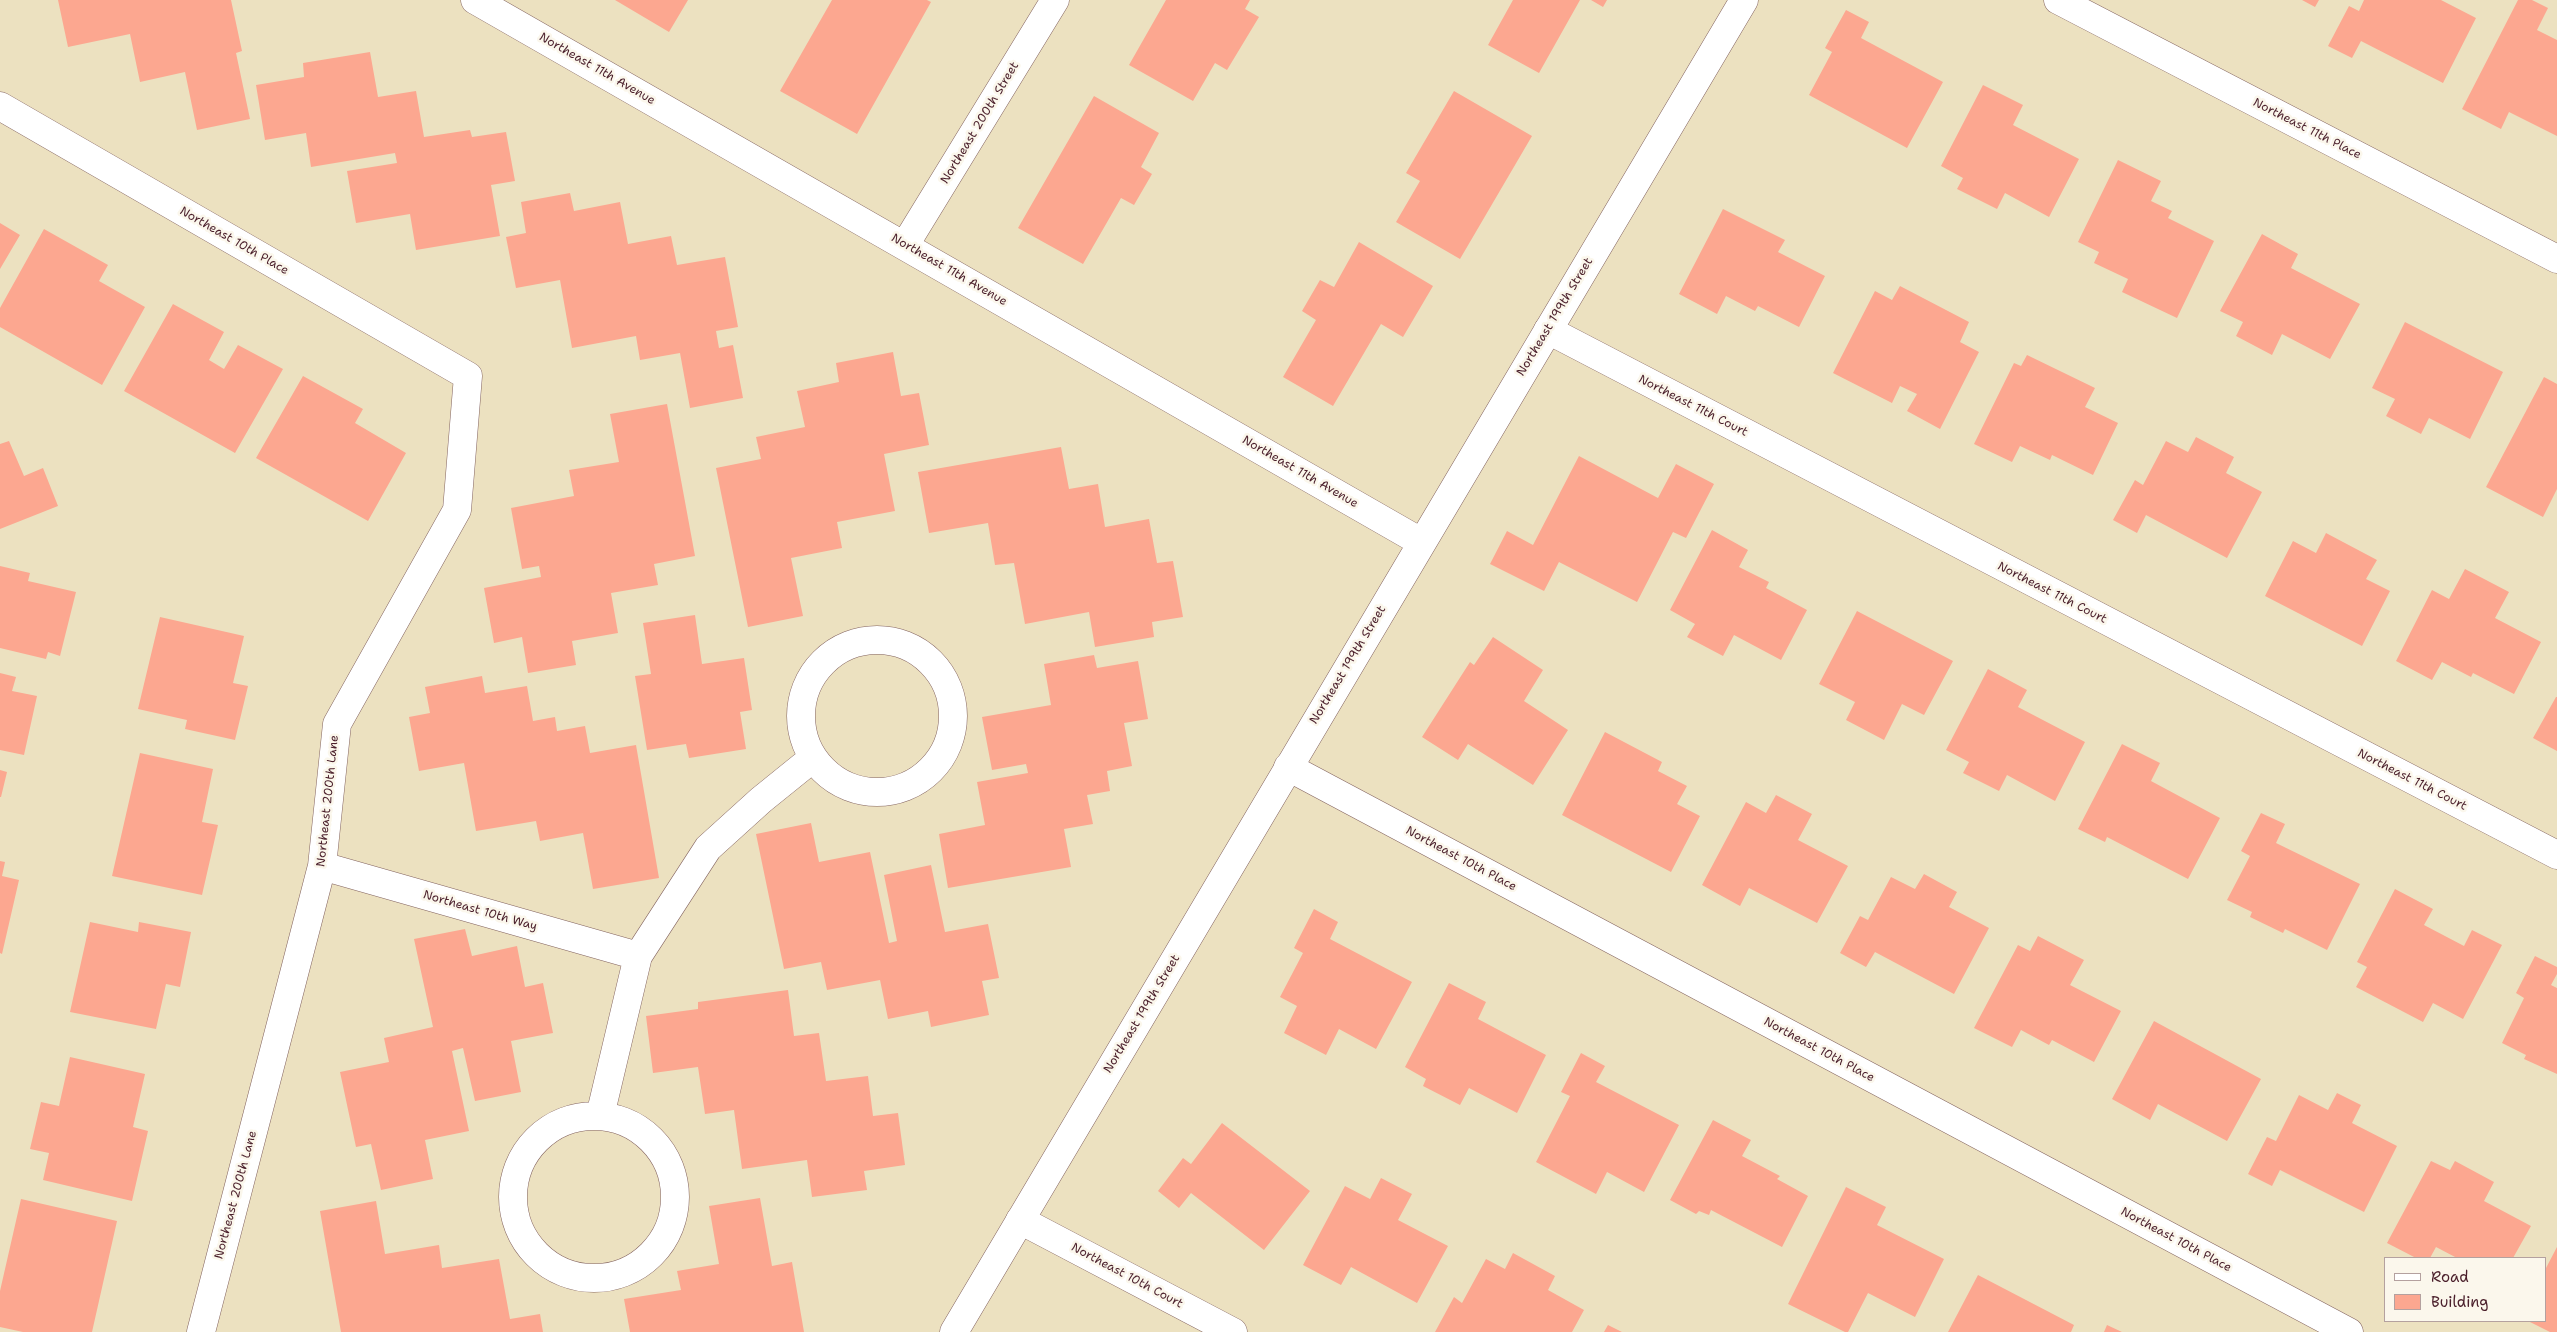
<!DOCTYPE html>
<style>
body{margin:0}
#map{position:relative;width:2557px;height:1332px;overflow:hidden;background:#ece1c0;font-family:"Shantell Sans",sans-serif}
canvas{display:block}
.legend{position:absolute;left:2384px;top:1257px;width:162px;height:65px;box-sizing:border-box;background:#fbf7ec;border:1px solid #b4a19f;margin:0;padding:6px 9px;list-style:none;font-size:15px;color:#4a1f2b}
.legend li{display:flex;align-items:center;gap:10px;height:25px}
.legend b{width:25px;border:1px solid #b4a19f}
</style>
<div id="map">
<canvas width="2557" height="1332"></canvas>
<ul class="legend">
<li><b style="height:6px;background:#fff"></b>Road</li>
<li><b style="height:14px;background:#fca790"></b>Building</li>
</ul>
</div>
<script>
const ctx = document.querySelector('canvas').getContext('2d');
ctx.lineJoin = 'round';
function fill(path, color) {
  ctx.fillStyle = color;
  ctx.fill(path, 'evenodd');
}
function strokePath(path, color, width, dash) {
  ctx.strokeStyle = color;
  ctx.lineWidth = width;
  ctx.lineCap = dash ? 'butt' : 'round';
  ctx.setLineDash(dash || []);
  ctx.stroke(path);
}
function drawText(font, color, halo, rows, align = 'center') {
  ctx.font = font + ' "Shantell Sans",sans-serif';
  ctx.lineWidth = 5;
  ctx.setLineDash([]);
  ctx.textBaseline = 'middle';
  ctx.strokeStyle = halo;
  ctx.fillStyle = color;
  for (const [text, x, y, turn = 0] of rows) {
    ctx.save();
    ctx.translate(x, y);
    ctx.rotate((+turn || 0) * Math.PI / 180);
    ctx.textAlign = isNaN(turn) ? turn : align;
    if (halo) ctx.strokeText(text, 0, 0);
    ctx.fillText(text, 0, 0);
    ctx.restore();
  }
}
const building = new Path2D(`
 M58,0H231L242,51L236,53L250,119L197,130L185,72L140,82L130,34L68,47Z
 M615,0H688L669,32Z
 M832,0H927L931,2L857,134L780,91Z
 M1166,0H1250L1245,9L1259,17L1227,70L1215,63L1193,101L1129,65Z
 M1513,0H1580L1539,73L1488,45Z
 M1591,0H1607L1603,7Z
 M2302,0H2319L2315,7Z
 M2364,0H2441L2476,18L2443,83L2361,41L2352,58L2328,46L2349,6L2359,11Z
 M2518,0H2532L2548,8L2537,30L2557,40V136L2509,112L2501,129L2462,109Z
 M1846,10L1869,22L1861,38L1943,82L1907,148L1809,95L1832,52L1825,48Z
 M370,52L378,97L416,91L424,137L470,130L472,137L506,132L515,181L491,185L500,236L416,250L410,214L356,223L347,171L397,163L395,153L311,167L306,133L265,140L256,85L304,77L303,63Z
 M1983,85L2023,105L2013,125L2079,159L2049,217L2005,193L1997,209L1957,189L1963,178L1941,166Z
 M1454,91L1532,136L1460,259L1396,222L1420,181L1406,173Z
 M1094,96L1159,133L1141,167L1152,174L1134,205L1121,198L1083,264L1018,228Z
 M2118,160L2161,181L2151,201L2172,211L2168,218L2214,241L2177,318L2122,292L2128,279L2094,263L2099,252L2078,242Z
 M570,193L574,211L620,202L628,244L671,236L677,265L725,257L738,327L716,331L719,348L733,345L743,398L690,408L680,353L640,360L636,336L572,348L560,280L516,288L506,237L526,233L521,202Z
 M1723,209L1785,240L1778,252L1825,276L1799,327L1758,306L1755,311L1726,296L1717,314L1679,294Z
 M0,223L20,235L0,269Z
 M44,229L108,265L99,281L145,307L102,385L0,327V308Z
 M2262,234L2298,254L2291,268L2360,304L2330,359L2282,334L2272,355L2236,336L2243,322L2220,311Z
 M1359,242L1433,286L1403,337L1381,324L1333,406L1283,377L1316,320L1302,311L1320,280L1334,287Z
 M1900,286L1969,322L1960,342L1979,352L1940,429L1907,411L1917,394L1900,386L1892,403L1833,373L1875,291L1892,300Z
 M173,304L224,332L209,360L224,369L238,345L283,369L235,453L124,391Z
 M2405,322L2503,372L2470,439L2429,418L2421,434L2386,416L2395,399L2372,388Z
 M893,352L901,396L919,393L929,445L884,454L895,511L837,522L842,548L791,558L803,616L748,627L716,468L761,459L756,437L805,427L797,391L839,382L836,363Z
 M2027,355L2095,388L2085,407L2118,423L2093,475L2052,455L2050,460L2020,446L2012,462L1974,444L2014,363L2021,366Z
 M303,376L363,409L355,423L406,453L368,521L256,458Z
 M2544,377L2557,384V489L2543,517L2486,487Z
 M667,404L695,556L654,564L658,585L611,593L618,633L572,641L576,665L528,673L522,637L494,643L484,588L541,577L539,566L522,569L511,508L574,496L569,470L619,462L610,414Z
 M2196,437L2234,457L2226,473L2262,492L2227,558L2146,515L2137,533L2113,520L2135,480L2143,485L2166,441L2188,452Z
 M9,441L24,476L43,468L58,506L0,529V444Z
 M1061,447L1069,489L1098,484L1105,527L1149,519L1157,563L1173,561L1183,617L1152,622L1154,637L1095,647L1089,612L1025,624L1014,563L995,565L988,523L929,533L918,472Z
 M1579,456L1658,498L1676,464L1714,484L1686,538L1673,532L1637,602L1559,562L1544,591L1490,564L1507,531L1533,545Z
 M1712,530L1748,550L1739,567L1769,582L1766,588L1807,610L1781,660L1734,635L1723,656L1687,637L1695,624L1670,610Z
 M2326,533L2377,560L2366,579L2390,591L2362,646L2265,596L2293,541L2316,553Z
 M0,566L30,573L28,581L76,592L60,656L48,652L46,659L0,648Z
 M2465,569L2509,592L2495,618L2541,642L2514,694L2473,673L2471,677L2442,662L2432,680L2396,661L2432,590L2449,599Z
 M1857,611L1953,661L1924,715L1902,704L1884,740L1846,720L1855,702L1819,684Z
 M695,615L702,664L744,658L752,710L740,712L746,749L689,758L686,744L647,750L635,676L651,674L643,623Z
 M160,617L244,636L233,683L248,686L235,740L185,729L187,720L138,709Z
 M1493,637L1543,670L1524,701L1568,730L1533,785L1468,744L1458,760L1422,737L1470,662L1474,665Z
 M1094,655L1097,668L1138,661L1148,719L1124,723L1132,766L1107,771L1110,791L1087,795L1093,824L1064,829L1071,867L948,888L939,834L985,825L977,782L1028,773L1026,764L992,770L982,717L1051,705L1044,664Z
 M1988,669L2027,690L2018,707L2085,742L2055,801L2007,775L1999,791L1963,773L1969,762L1946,750Z
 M0,673L16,677L12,691L37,696L24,755L0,750Z
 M482,676L485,693L527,686L533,721L555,717L557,731L585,726L590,753L636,745L659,878L593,889L583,833L540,841L536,821L476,831L464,763L419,771L409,717L430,713L425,687Z
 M2556,697H2557V751L2533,738Z
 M1605,732L1662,762L1658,771L1687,786L1677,804L1700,816L1671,872L1562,815Z
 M2122,744L2160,763L2151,781L2220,818L2188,879L2107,837L2105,842L2078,829Z
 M140,753L213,769L202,822L218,825L202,895L112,876Z
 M0,770L7,772L1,797H0Z
 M1776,795L1812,814L1798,840L1848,866L1817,923L1749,888L1740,906L1702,885L1746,802L1766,813Z
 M2261,813L2285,824L2276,843L2360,884L2327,950L2285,929L2283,933L2250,917L2252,912L2227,900L2250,856L2241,851Z
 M811,823L819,862L870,852L889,943L897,941L884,875L931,865L945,932L988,924L999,978L982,981L989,1015L931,1027L928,1011L888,1019L880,980L827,990L821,962L784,969L756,834Z
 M0,861L5,862L2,876L19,880L2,954L0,953Z
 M1924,874L1957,892L1949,907L1989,928L1954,994L1875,952L1866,967L1840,953L1860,916L1868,920L1891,877L1915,889Z
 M2395,889L2433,909L2424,925L2464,946L2472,930L2502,945L2463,1019L2433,1003L2423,1022L2356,987L2367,967L2357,962Z
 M1314,909L1338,922L1330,939L1412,982L1376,1049L1339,1029L1326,1055L1284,1033L1297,1006L1280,997L1303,953L1294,948Z
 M90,922L138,932L139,922L191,932L180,987L166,984L156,1029L70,1012Z
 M465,929L472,956L517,946L525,987L543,983L553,1033L511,1041L521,1092L475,1101L463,1048L452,1051L469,1131L425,1140L433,1179L381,1190L371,1144L356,1147L340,1072L389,1062L384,1038L433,1027L414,939Z
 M2038,936L2084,960L2070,985L2121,1011L2094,1062L2052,1040L2049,1045L2021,1030L2012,1047L1974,1028L2018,945L2030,951Z
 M2535,956L2557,967V974L2551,985L2557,988V1074L2524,1059L2526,1055L2502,1043L2524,998L2516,993Z
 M1449,983L1486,1002L1478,1019L1546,1055L1517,1113L1469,1088L1460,1105L1423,1086L1426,1079L1405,1067Z
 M788,990L794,1036L819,1033L826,1081L868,1076L873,1116L898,1113L905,1165L864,1171L867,1190L812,1197L807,1160L742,1169L734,1110L705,1114L698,1067L653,1073L646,1016L698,1009V1002Z
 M2154,1021L2261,1079L2227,1141L2158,1104L2150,1120L2112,1099Z
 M1581,1053L1605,1066L1596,1082L1679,1125L1644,1192L1607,1172L1596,1194L1536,1162L1570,1096L1561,1092Z
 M70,1057L145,1074L133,1127L148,1131L132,1201L43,1180L49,1153L30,1149L41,1102L59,1106Z
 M2337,1093L2361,1105L2352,1123L2397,1146L2364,1212L2280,1170L2272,1186L2248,1174L2267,1137L2276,1141L2299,1095L2328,1110Z
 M1713,1120L1751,1140L1742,1156L1780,1176L1777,1179L1808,1196L1782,1247L1711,1210L1709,1215L1699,1211L1696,1214L1670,1200Z
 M1222,1123L1310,1191L1264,1250L1191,1193L1179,1208L1158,1191L1183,1158L1191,1164Z
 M2431,1161L2450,1170L2455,1161L2494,1182L2484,1201L2531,1226L2513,1258H2457L2436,1247L2430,1258H2416L2387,1243Z
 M1381,1178L1412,1194L1398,1220L1448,1246L1417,1303L1351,1267L1341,1285L1303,1265L1345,1186L1370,1199Z
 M1846,1187L1886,1207L1877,1225L1944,1259L1915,1317L1868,1293L1848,1332H1845L1788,1304Z
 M760,1198L772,1266L792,1262L804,1332H630L624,1299L681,1290L677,1271L719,1264L709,1206Z
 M21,1199L117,1221L92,1332H23L0,1327V1291Z
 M376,1201L385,1254L439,1245L442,1268L499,1259L510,1319L540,1314L543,1332H341L320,1211Z
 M2557,1247V1332H2550L2528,1321H2546V1268Z
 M1513,1253L1555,1276L1548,1290L1584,1310L1572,1332H1435L1454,1297L1462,1303L1486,1259L1505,1269Z
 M1978,1275L2074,1325L2071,1332H1948Z
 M1608,1325L1622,1332H1604Z
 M2107,1325L2122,1332H2104Z`);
const street = new Path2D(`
 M475,0L1421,542
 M2058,0L2557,259
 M0,106L468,376L457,510L337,724L322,866L201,1332
 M905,245L1055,0
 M1548,330L2557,855
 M801 716a76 76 0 1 1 152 0a76 76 0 1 1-152 0Z
 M1288,767L2349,1332
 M322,866L638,956
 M600,1116L638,956L708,848L761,800L813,758
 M513 1197a81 81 0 1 1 162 0a81 81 0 1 1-162 0Z
 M1020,1220L1233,1332`);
const secondary = new Path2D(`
 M954,1332L1744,0`);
const streetNames = [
 ["Northeast 11th Avenue",597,69,30],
 ["Northeast 200th Street",980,123,-59],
 ["Northeast 11th Place",2307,129,27],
 ["Northeast 10th Place",234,241,30],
 ["Northeast 11th Avenue",949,270,30],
 ["Northeast 199th Street",1555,317,-59],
 ["Northeast 11th Court",1693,406,27],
 ["Northeast 11th Avenue",1300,472,30],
 ["Northeast 11th Court",2052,593,27],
 ["Northeast 199th Street",1348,665,-59],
 ["Northeast 11th Court",2412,780,27],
 ["Northeast 200th Lane",328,801,-84],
 ["Northeast 10th Place",1461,859,28],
 ["Northeast 10th Way",480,911,16],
 ["Northeast 199th Street",1142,1014,-59],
 ["Northeast 10th Place",1819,1050,28],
 ["Northeast 200th Lane",236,1195,-75],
 ["Northeast 10th Place",2176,1240,28],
 ["Northeast 10th Court",1127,1276,28]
];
fill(building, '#fca790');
strokePath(street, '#83635f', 29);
strokePath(secondary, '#83635f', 29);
strokePath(street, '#fff', 28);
strokePath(secondary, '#fff', 28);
drawText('12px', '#4a1f2b', '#fbf7ec', streetNames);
</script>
